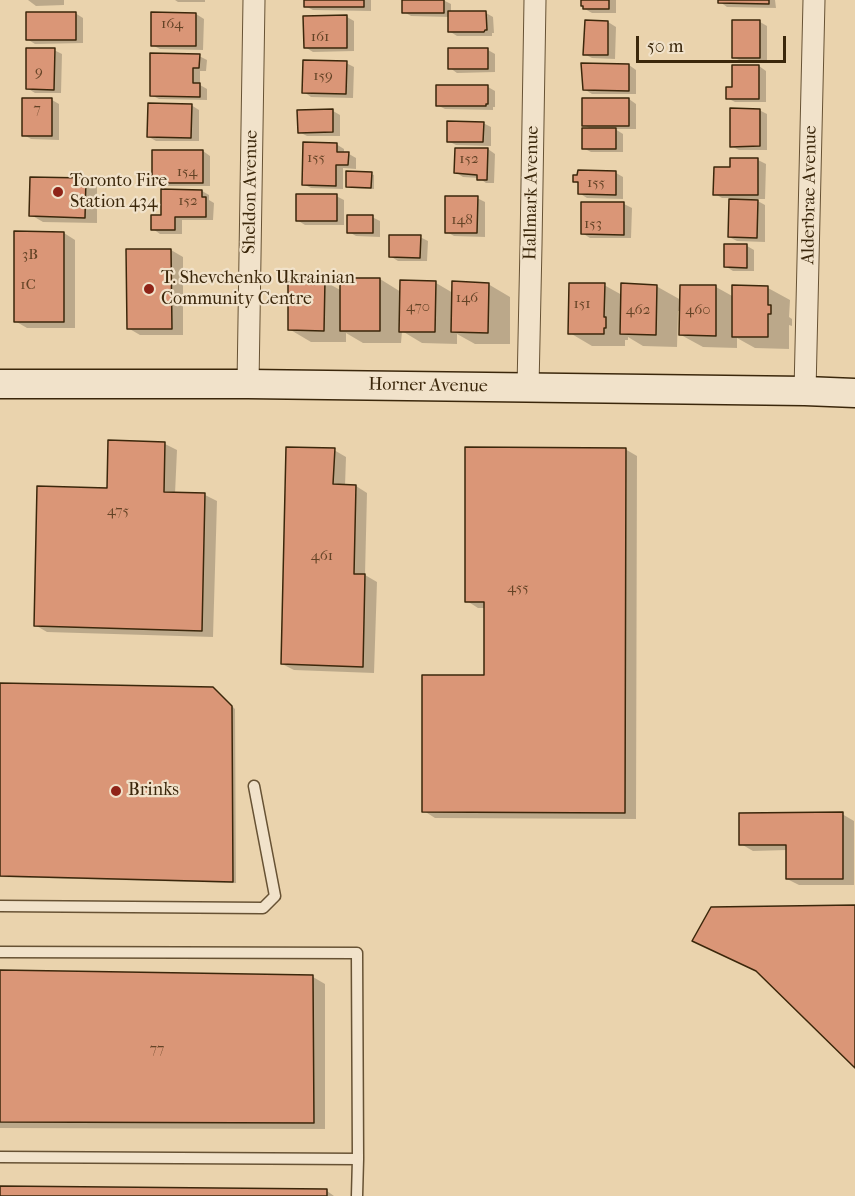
<!DOCTYPE html>
<style>
body{margin:0}
#map{position:relative;width:855px;height:1196px;overflow:hidden;background:#ead3ad;font-family:"IM FELL French Canon",serif}
canvas{display:block}
.scale{position:absolute;left:636px;top:36px;width:150px;height:27px;box-sizing:border-box;border:3px solid #3b270b;border-top:0;padding-left:8px;font-size:18px;line-height:21px;white-space:nowrap;color:#3b270b;-webkit-text-stroke:4px #f1e2ca;paint-order:stroke}
</style>
<div id="map">
<canvas width="855" height="1196"></canvas>
<div class="scale">50 m</div>
</div>
<script>
const ctx = document.querySelector('canvas').getContext('2d');
ctx.lineJoin = 'round';
function fill(path, color) {
  ctx.fillStyle = color;
  ctx.fill(path, 'evenodd');
}
function strokePath(path, color, width, dash) {
  ctx.strokeStyle = color;
  ctx.lineWidth = width;
  ctx.lineCap = dash ? 'butt' : 'round';
  ctx.setLineDash(dash || []);
  ctx.stroke(path);
}
function drawText(font, color, halo, rows, align = 'center') {
  ctx.font = font + ' "IM FELL French Canon",serif';
  ctx.lineWidth = 4.5;
  ctx.setLineDash([]);
  ctx.textBaseline = 'middle';
  ctx.strokeStyle = halo;
  ctx.fillStyle = color;
  for (const [text, x, y, turn = 0] of rows) {
    ctx.save();
    ctx.translate(x, y);
    ctx.rotate((+turn || 0) * Math.PI / 180);
    ctx.textAlign = isNaN(turn) ? turn : align;
    if (halo) ctx.strokeText(text, 0, 0);
    ctx.fillText(text, 0, 0);
    ctx.restore();
  }
}
const shadow = new Path2D(`
 M28,0H64V5L36,6Z
 M175,0H205V2H178Z
 M305,0H371V11L313,10L305,6Z
 M404,0H443L451,4V12L486,13L493,17L494,33H492V36H457L449,31L450,17L411,16L404,12Z
 M585,0H616V13H592L585,9Z
 M720,0H775L776,8L727,7L720,2Z
 M75,13L83,18V43L35,44L27,39Z
 M153,14H196L204,19L203,50L160,49L152,45Z
 M347,17L354,21V51L313,52L305,47Z
 M586,22H608L616,27L615,59L592,58L584,54Z
 M760,22L767,26V62L741,61L733,57Z
 M54,50L62,54L61,93H35L27,88Z
 M488,50L495,54V72L457,73L450,68Z
 M199,56L207,60L206,71H200V85L207,89V100L159,99L151,95Z
 M346,63L354,67L353,98L311,97L304,92Z
 M629,65L636,70V94H592L584,89Z
 M759,66L766,71V102H735L727,98L734,89Z
 M488,87L495,91V107H493V110L445,109L437,105Z
 M629,99L636,104V129H615L623,134V152H591L583,148L591,129L584,125Z
 M52,100L59,104V140L31,139L24,135Z
 M191,105L199,110V141H156L149,137Z
 M759,110L767,114V150H739L731,146Z
 M333,111L340,115V136H307L299,132Z
 M483,123L491,127V146L456,145L448,141Z
 M336,144L344,149V154H349L356,158V169L343,168V189L311,188L303,184Z
 M488,149L495,154L494,183H486L479,178L463,177L455,172Z
 M203,151L210,156V186H162L154,182Z
 M732,159L758,160L766,164L765,199H754L765,205V242L737,241L729,237L730,198H722L715,194L732,168Z
 M616,173L623,177V199L587,198L579,193V184L574,181Z
 M371,174L374,175V189L350,188L347,186Z
 M86,180L97,186V223L43,222L31,215Z
 M202,191L209,195V200L214,203L213,220H182V234H160L153,229L162,217Z
 M336,196L344,200V225H305L297,220Z
 M477,198L485,202V237L454,236L447,232Z
 M583,203L624,204L632,208L631,238H590L582,233Z
 M372,217L380,221V237L356,236L349,232Z
 M64,233L75,240V328H27L15,321Z
 M420,237L428,241L427,261H398L390,256Z
 M747,246L754,250V271H733L725,266Z
 M128,250H171L183,257V335H140L128,328Z
 M380,279L401,292L402,281L436,283L453,293L488,284L510,297V344H475L457,334V344L422,343L402,331L401,343H363L346,333V342H311L289,329L324,281L342,291Z
 M604,285L622,295L656,286L681,300L716,287L734,297L768,288L790,300L789,317L792,319V326L789,325V349L755,348L737,338V348L703,347L681,335V311H678L677,347L643,346L628,337V340H625V346H592L570,333Z
 M110,442L165,444L177,450L175,494L205,495L217,501L213,637L47,632L35,625L108,490Z
 M625,449L637,456L636,819L435,818L424,811L485,677V608H478L467,601Z
 M334,450L346,457L345,486H356L367,493L365,575L377,582L374,673L294,670L282,664Z
 M0,685L216,691L235,709L236,883L0,877Z
 M842,814L854,821V885H799L787,879V850L753,851L741,844Z
 M0,972L313,977L325,984V1129L0,1128Z
 M0,1187L327,1191L334,1196H0Z`);
const building = new Path2D(`
 M304,0H364V7H304Z
 M402,0H444V13H402Z
 M581,0H609V9H583V6H581Z
 M718,0H769V4L718,3Z
 M448,11H486L487,30H485L484,32H448Z
 M26,12H76V40H26Z
 M151,12L196,13V46H151Z
 M347,15V48H304L303,16Z
 M585,20L608,21V55H583Z
 M732,20H760V58H732Z
 M26,48H55L54,90L26,89Z
 M448,48H488V69H448Z
 M150,53L200,54L199,68H193V83H200V97L150,96Z
 M303,60L347,61L346,94L302,93Z
 M581,63L629,64V91L583,90Z
 M732,65H759V99H726V87H732Z
 M436,85H488V104H486V106H436Z
 M22,98H52V136H22Z
 M582,98H629V126H582Z
 M148,103L192,104L191,138L147,137Z
 M730,108L760,109V146L730,147Z
 M333,109V132L298,133L297,110Z
 M447,121L484,122L483,142H447Z
 M582,128H616V149H582Z
 M303,142L337,143V152H349L348,165H336V186L302,185Z
 M455,148H488L487,180H477V175L454,173Z
 M152,150H203V183H152Z
 M730,158H758V195H713L714,167H730Z
 M578,170L616,171V195L578,194V182H573V175H577Z
 M346,171L372,172L371,188L346,187Z
 M30,177L86,178L85,218L29,216Z
 M161,189L202,190V197H206V217H175V230H151V215H161Z
 M296,194H337V221H296Z
 M445,196H478L477,233H445Z
 M729,199L758,200L757,238L728,237Z
 M581,202H624V235L581,234Z
 M347,215H373V233H347Z
 M14,231L64,232V322H14Z
 M389,235H421L420,258L389,257Z
 M724,244H747V268L724,267Z
 M126,249H171L172,329H127Z
 M340,278H380V331H340Z
 M288,279L325,280L324,331L288,330Z
 M400,280L436,281L435,332H399Z
 M452,281L489,283L488,333L451,332Z
 M569,283H605L604,317H606V328H604V334H568Z
 M621,283L657,285L656,335L620,334Z
 M680,285H716V336L679,335Z
 M732,285L768,286V305H771V314H768V337H732Z
 M108,440L165,442L164,492L205,493L202,631L34,626L37,486L107,488Z
 M286,447L335,448L333,484L356,485L354,574H365L363,667L281,664Z
 M465,447L626,448L625,813L422,812V675H484V602H465Z
 M0,683L213,687L232,706L233,882L0,876Z
 M843,812V879H786V845H739V813Z
 M855,905V1068L756,971L692,941L711,907Z
 M0,970L313,975L314,1123L0,1122Z
 M0,1186L327,1189V1196H0Z`);
const service = new Path2D(`
 M0,906L263,908L275,896L254,786
 M0,952L357,953L358,1159L0,1157
 M357,1196L358,1159`);
const minor = new Path2D(`
 M248,384L254,0
 M528,387L531,245L535,0
 M805,391L814,0`);
const secondary = new Path2D(`
 M0,384H248L805,391L855,393`);
const markers = [
 [58,192,6,"#8f2418"],
 [149,289,6,"#8f2418"],
 [116,791,6,"#8f2418"]
];
const numberNames = [
 ["164",172,24],
 ["161",320,37],
 ["9",39,72],
 ["159",323,76],
 ["7",37,109],
 ["155",316,158],
 ["152",469,159],
 ["154",187,172],
 ["155",596,183],
 ["152",188,201],
 ["148",462,220],
 ["153",593,224],
 ["3B",30,255],
 ["1C",28,285],
 ["146",467,298],
 ["151",582,304],
 ["470",418,307],
 ["462",638,310],
 ["460",698,310],
 ["475",118,511],
 ["461",322,556],
 ["455",518,588],
 ["77",157,1049]
];
const poiNames = [
 ["Toronto Fire",70,182],
 ["Station 434",70,203],
 ["T. Shevchenko Ukrainian",161,279],
 ["Community Centre",161,300],
 ["Brinks",128,791]
];
const streetNames = [
 ["Sheldon Avenue",251,192,-89],
 ["Hallmark Avenue",532,193,-89],
 ["Alderbrae Avenue",810,195,-89],
 ["Horner Avenue",428,386,1]
];
fill(shadow, '#0003');
fill(building, '#da9677');
strokePath(building, '#3b270b', 1.5);
strokePath(service, '#675234', 13);
strokePath(minor, '#675234', 23);
strokePath(secondary, '#3b270b', 31);
strokePath(service, '#f1e2ca', 10);
strokePath(minor, '#f1e2ca', 21);
strokePath(secondary, '#f1e2ca', 28);
for (const [x, y, r, color] of markers) {
  const dot = new Path2D();
  dot.arc(x, y, r, 0, 2 * Math.PI);
  ctx.fillStyle = color;
  ctx.fill(dot);
  strokePath(dot, '#f1e2ca', 2);
}
drawText('15px', '#634326', null, numberNames);
drawText('18px', '#3b270b', '#f1e2ca', poiNames, 'left');
drawText('18px', '#3b270b', '#f1e2ca', streetNames);
</script>
